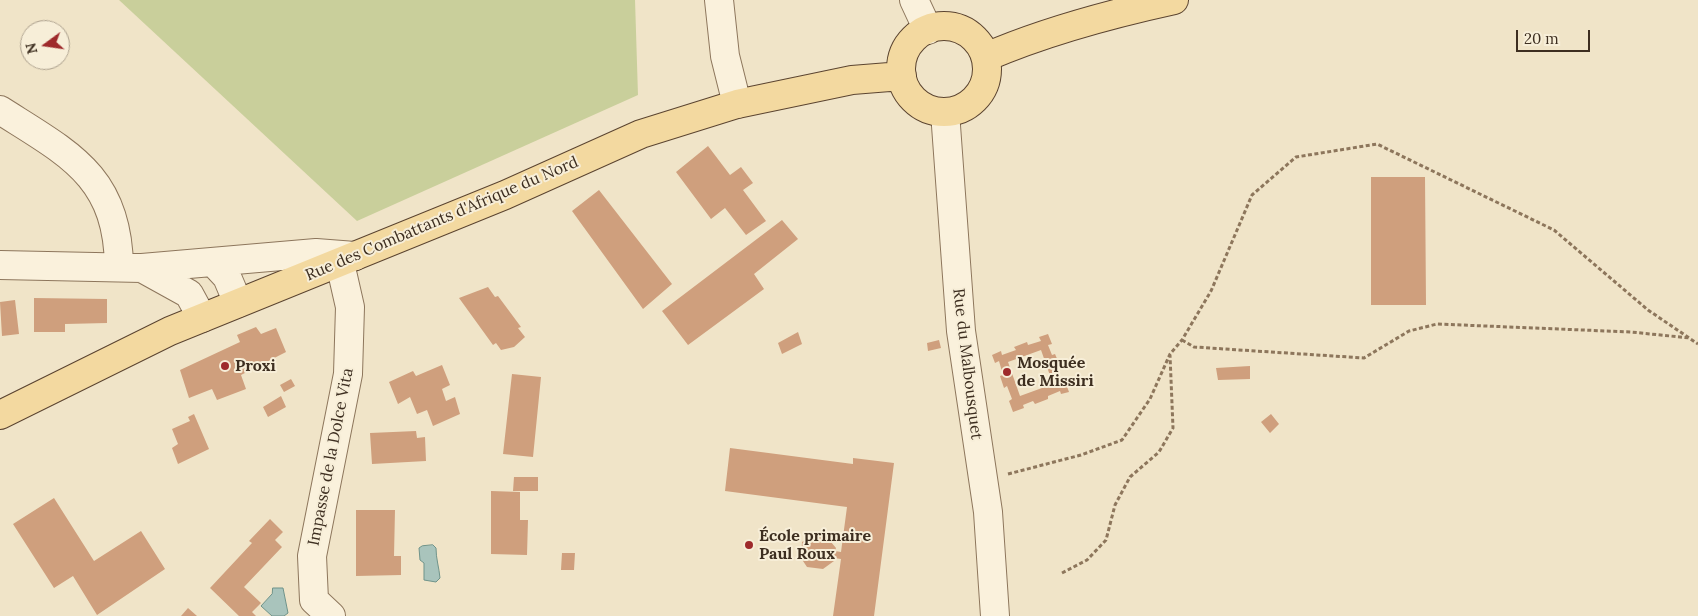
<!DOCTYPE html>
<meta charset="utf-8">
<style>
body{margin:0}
#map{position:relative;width:1698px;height:616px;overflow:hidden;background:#f0e4c8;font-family:Lora,serif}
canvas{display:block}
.north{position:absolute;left:20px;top:20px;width:50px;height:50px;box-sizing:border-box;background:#f7eed8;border:1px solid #ada18e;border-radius:50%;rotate:256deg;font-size:14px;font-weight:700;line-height:20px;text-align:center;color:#3d2e20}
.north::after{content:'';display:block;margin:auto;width:18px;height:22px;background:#9e2a2b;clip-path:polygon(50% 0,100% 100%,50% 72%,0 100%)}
.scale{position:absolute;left:1516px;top:30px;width:74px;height:22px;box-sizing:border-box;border:2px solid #3d2e20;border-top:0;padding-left:6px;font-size:15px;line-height:18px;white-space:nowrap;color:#3d2e20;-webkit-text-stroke:4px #f7eed8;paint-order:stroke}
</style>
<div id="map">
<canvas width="1698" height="616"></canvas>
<div class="north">N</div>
<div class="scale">20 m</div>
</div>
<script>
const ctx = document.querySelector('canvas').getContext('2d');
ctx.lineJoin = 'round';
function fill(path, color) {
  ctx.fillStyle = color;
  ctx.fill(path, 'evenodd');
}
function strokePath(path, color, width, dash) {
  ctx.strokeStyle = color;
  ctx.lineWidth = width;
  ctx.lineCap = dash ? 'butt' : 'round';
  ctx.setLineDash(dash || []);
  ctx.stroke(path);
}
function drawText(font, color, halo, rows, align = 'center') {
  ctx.font = font + ' Lora,serif';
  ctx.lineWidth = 4;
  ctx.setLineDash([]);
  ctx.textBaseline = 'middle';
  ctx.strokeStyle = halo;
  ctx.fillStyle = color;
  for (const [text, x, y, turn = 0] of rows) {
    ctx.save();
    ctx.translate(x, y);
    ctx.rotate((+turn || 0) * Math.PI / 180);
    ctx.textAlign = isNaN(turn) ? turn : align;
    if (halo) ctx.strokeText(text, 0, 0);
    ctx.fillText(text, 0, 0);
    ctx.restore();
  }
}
const green = new Path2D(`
 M119,0H635L638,95L357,221Z`);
const water = new Path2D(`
 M433,545L436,548C436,559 439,567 440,578L436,582L424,580V563L420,560L419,548L422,546Z
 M273,588H283L288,613L284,616H272L261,606L272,594Z`);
const building = new Path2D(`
 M708,146L730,175L741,167L753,183L743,190L766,221L746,235L725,208L711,219L676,172Z
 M1371,177H1425L1426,305H1371Z
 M599,190L672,284L643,309L572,211Z
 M782,220L798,239L754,274L764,289L688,345L662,311Z
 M488,287L495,297L498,296L521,327L518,328L525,337L514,347L501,350L496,343L493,345L459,298Z
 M34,298L107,299V323L65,324V332H34Z
 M15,300L19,334L2,336L0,302Z
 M256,327L261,334L276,328L286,352L241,375L246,389L217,400L212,389L189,398L180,370L240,342L237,335Z
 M798,332L802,344L782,354L778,343Z
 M1048,334L1052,344L1048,345L1052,355L1055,354L1061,368L1057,369L1061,383L1065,381L1069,392L1061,394L1060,391L1048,396V399L1035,404L1033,401L1023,405L1024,408L1013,412L1009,401L1012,399L1007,386L1004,388L1000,376L1003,375L999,361L995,363L992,355L1001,351L1002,355L1016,350L1014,347L1027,342L1028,345L1041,341L1039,337ZM1041,350L1053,384L1020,396L1008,362Z
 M939,340L941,348L928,351L927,343Z
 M442,365L450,385L442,389L446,401L455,397L460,414L433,426L427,410L417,414L410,397L398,404L389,382L413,371L416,376Z
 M1250,366V379L1218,380L1216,368Z
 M512,374L541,377L533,457L503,454Z
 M291,379L295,386L284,392L280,385Z
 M281,396L286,407L268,417L263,407Z
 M194,414L209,449L178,464L172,448L178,444L172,429L190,421L188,417Z
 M1271,414L1279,424L1270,433L1261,422Z
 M416,431L417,438L425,437L426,461L372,464L370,433Z
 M730,448L853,464V458L894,463L874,616H833L841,559L834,558V561L823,569L807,567L801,558L802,542L813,535L826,536L836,548L835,551L841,552L847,507L725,491Z
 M514,477H538V491H513Z
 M491,491L520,492V520H528L527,555L491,554Z
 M54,498L94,561L141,531L165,569L97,615L73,576L54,588L13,524Z
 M356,510H395L394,556H401V575L356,576Z
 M270,519L283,532L275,540L282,547L244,587L261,603L252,612L256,616H239L210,588L252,543L249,541Z
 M562,553H575L574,570H561Z
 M188,608L197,616H181Z`);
const path = new Path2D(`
 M1182,340L1194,347L1364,358L1409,331L1437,324L1631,332L1690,338
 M1008,474L1081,455L1122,440L1150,399L1170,354L1182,340L1211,291L1252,195L1296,157L1377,144L1554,230L1648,310L1698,344
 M1062,573L1087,560L1106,540L1115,505L1130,477L1159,452L1173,428L1170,355`);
const minor = new Path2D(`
 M719,0L725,56L737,104
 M914,0L928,30
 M0,110C69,154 118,176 119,267
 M945,112L961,331L988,512L995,616
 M213,262L227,277L238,303
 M0,265L142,268L316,253L355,256
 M142,268L189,294L202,318
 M331,616L314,600L312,556L348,374L350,307L340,263`);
const major = new Path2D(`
 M901 69a43 43 0 1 1 86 0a43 43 0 1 1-86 0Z
 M986,57C1046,31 1110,14 1174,0
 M0,415L170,331L505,195L641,134L737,104L852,80L902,76`);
const markers = [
 [225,366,5,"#9e2a2b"],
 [1007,372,5,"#9e2a2b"],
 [749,545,5,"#9e2a2b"]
];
const streetNames = [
 ["Rue des Combattants d'Afrique du Nord",442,219,-23],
 ["Rue du Malbousquet",967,364,83],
 ["Impasse de la Dolce Vita",331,457,-79]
];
const poiNames = [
 ["Mosquée",1017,363],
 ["de Missiri",1017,381],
 ["Proxi",235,366],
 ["École primaire",759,536],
 ["Paul Roux",759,554]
];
fill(green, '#c9cf9b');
fill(water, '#a9c4bc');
strokePath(water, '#6f938a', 1);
fill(building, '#cf9f7d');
strokePath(minor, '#8d765c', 30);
strokePath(major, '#5b4430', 30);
strokePath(path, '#8d765c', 3, [4, 2.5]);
strokePath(minor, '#faf1dc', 28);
strokePath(major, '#f3d9a0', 28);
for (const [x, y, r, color] of markers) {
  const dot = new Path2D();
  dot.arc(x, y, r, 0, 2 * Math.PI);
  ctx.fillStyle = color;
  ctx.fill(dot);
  strokePath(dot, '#f7eed8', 2);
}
drawText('16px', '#3d2e20', '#f7eed8', streetNames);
drawText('bold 16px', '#3d2e20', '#f7eed8', poiNames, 'left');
</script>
